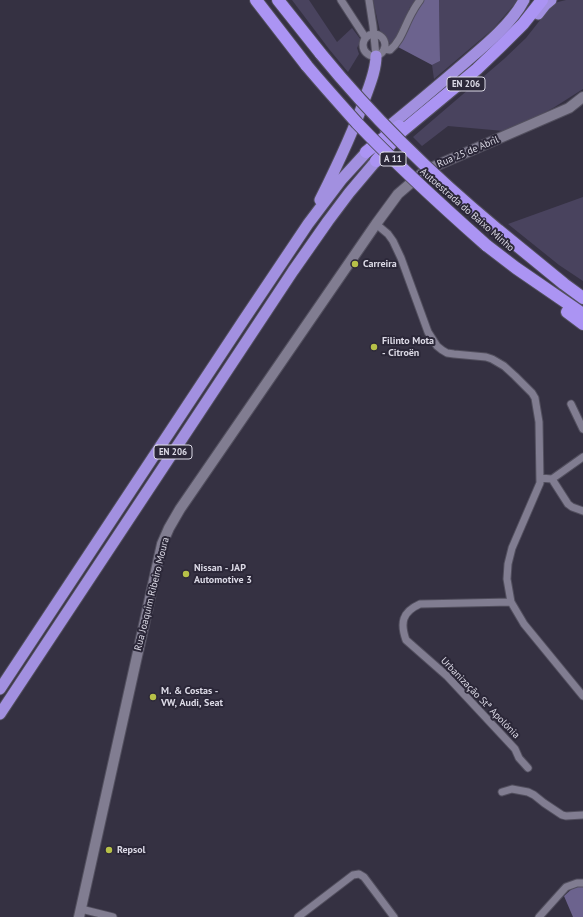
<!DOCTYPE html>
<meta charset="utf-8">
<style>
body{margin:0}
canvas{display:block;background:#353142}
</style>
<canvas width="583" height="917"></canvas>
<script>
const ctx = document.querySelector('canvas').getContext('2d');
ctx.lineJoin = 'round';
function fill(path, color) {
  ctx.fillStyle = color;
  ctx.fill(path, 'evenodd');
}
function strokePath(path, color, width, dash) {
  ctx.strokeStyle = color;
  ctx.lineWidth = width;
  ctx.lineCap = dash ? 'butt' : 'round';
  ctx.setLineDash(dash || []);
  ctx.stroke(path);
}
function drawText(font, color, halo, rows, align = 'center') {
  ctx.font = font + ' "PT Sans",sans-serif';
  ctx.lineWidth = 4;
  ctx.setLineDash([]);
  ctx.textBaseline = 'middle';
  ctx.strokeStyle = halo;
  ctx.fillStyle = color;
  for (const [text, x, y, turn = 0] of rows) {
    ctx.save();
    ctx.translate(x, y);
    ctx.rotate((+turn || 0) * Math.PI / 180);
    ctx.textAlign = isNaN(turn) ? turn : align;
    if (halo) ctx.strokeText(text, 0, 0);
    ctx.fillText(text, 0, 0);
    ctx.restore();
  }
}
const green = new Path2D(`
 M292,0H309L337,42L352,28L361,40L357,48L359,54L348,72L329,49Z
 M373,0H417L410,7L397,36L391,46L388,40L380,31Z
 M439,0H518L493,29L434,79L432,65L440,61Z
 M566,0H583V89L553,108L521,125L504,131L448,126L422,146L413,137L504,59L526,38L552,5L558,2Z
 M583,197V281L559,265L508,224Z`);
const forest = new Path2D(`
 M424,0H439L440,61L432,65L398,47L419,5Z
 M574,887H583V917H573L564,896Z`);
const minor = new Path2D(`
 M341,0L365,37
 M369,0L373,26L376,56
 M363 45a11 11 0 1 1 22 0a11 11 0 1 1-22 0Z
 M384,49L390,50C402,40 405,24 413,11C415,7 418,3 420,0
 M376,224L388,234L393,241L401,258L428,332L437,346L442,350L447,353L454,354L486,357L492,359L504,366L515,376L532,393L535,398L539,422L540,483L512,548L508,564L507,579L511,602L524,624L583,696
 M571,404L583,429
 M540,478L552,479L583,457
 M552,479L568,504L572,507L583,511
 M511,602L420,604C402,612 400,623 406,640L447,676L515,749L519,758L528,768
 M502,792L512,789L528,792L534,795L544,803L562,815L566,816L583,815
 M81,909L113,917
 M298,917L353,875L359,874L364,877L394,917
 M539,917L566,887L577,883H583`);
const secondary = new Path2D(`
 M79,917L162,544L169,528L180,509L376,224L398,194L426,170L569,108L583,97`);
const trunk = new Path2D(`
 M538,14L545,5L551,0
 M386,131L393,123C414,106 434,89 454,72C477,52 510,27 524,0
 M320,200C337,166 353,133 365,98C370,84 376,70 376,56
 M0,689L243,321L308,224L342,179L373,145
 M0,714L293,271L328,221L349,193L376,161L382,156`);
const motorway = new Path2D(`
 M256,0L307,66
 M278,0L321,54
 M366,152L399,126
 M376,161L401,132L477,69L501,46L523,24L542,0
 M498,230L564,284L583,298
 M486,245L516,268L583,314
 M567,312L583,324`);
const motorwayBridge = new Path2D(`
 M321,54C374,119 434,177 498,230
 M307,66C323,85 340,104 357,123C398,166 442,206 486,245`);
const markers = [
 [355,264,4,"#b7c148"],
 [374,347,4,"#b7c148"],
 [186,574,4,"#b7c148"],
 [153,697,4,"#b7c148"],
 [109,850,4,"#b7c148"]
];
const shields = [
 [466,84,38],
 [393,159,26],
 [173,452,38]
];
const shieldNames = [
 ["EN 206",466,84],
 ["A 11",393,159],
 ["EN 206",173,452]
];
const streetNames = [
 ["Rua 25 de Abril",468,152,-23],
 ["Autoestrada do Baixo Minho",467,210,41],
 ["Rua Joaquim Ribeiro Moura",152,594,-76],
 ["Urbanização Stª Apolónia",480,698,46]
];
const poiNames = [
 ["Carreira",363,264],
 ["Filinto Mota",382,341],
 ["- Citroën",382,353],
 ["Nissan - JAP",194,568],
 ["Automotive 3",194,580],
 ["M. & Costas -",161,691],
 ["VW, Audi, Seat",161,703],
 ["Repsol",117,850]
];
fill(green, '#49435e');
fill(forest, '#6c638e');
strokePath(minor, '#524f5e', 9);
strokePath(secondary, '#524f5e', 12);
strokePath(trunk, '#524f5e', 13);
strokePath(motorway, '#524f5e', 14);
strokePath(minor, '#817d91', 7);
strokePath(secondary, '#817d91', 10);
strokePath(trunk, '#a290e0', 11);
strokePath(motorway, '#ab94f3', 12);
strokePath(motorwayBridge, '#524f5e', 14, []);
strokePath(motorwayBridge, '#ab94f3', 12);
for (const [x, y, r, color] of markers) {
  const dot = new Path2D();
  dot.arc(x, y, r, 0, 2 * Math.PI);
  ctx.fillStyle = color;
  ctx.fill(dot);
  strokePath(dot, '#2b2738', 1.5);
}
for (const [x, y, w] of shields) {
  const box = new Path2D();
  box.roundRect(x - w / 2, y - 7, w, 14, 3);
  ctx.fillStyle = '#2b2738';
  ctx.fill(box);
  strokePath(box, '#dcdae6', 1);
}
drawText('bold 9px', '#dcdae6', null, shieldNames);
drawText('10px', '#dcdae6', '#2b2738', streetNames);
drawText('bold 10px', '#dcdae6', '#2b2738', poiNames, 'left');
</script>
